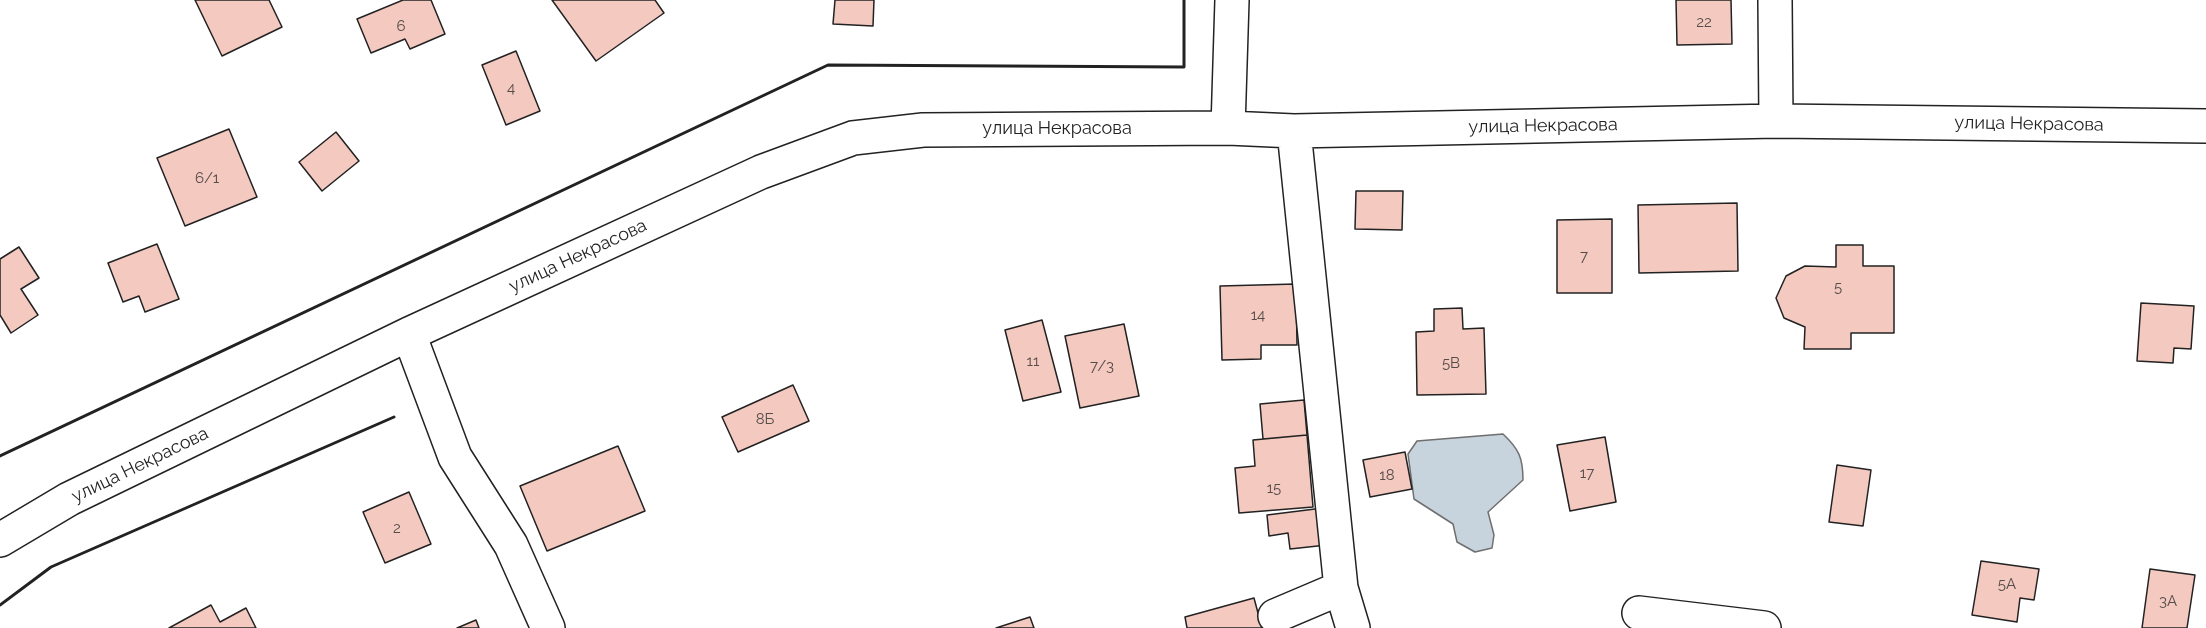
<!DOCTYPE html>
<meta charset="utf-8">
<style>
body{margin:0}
canvas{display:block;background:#fff}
</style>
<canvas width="2206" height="628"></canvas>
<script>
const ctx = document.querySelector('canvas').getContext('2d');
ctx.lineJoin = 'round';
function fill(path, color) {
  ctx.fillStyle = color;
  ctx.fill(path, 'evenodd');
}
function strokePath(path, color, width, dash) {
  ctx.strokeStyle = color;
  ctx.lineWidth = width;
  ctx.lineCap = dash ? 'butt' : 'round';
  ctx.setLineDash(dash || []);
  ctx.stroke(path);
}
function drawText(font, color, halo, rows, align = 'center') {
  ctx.font = font + ' Raleway,sans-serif';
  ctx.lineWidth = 4.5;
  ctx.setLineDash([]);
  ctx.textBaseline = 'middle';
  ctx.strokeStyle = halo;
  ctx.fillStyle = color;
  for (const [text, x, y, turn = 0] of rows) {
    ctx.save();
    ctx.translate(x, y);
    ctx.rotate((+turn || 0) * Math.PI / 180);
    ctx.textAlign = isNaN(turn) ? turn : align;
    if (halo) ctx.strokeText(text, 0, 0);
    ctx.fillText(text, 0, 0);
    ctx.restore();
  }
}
const water = new Path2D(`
 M1503,434C1519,449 1523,458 1523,480L1488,512L1494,535L1492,548L1475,552L1457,542L1453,524L1414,499L1408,454L1417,441Z`);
const building = new Path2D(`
 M195,0H269L282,27L222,56Z
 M403,0H431L445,34L410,49L405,39L371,53L357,19Z
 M552,0H655L664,13L596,61Z
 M835,0H874L873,26L833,24Z
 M1676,0H1731L1732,44L1677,45Z
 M516,51L540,111L506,125L482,65Z
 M229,129L257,197L185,226L157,158Z
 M336,132L359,161L322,191L299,162Z
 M1356,191H1403L1402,230L1355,229Z
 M1737,203L1738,271L1639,273L1638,205Z
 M1612,219V293H1557V220Z
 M157,244L179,299L145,312L139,296L123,302L108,263Z
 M1836,245H1863V266H1894V333H1851V349H1804L1805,327L1784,318L1776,298L1786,276L1805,266L1836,267Z
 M19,247L39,278L21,289L38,315L11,333L0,315V259Z
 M1296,284L1297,345H1261V359L1222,360L1220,286Z
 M2141,303L2194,306L2191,349L2174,348L2173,363L2137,361Z
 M1462,308L1463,329L1484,328L1486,394L1417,395L1416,332L1434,331V309Z
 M1042,320L1061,392L1023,401L1005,330Z
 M1124,324L1139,396L1080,408L1065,336Z
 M793,385L809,421L738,452L722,417Z
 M1304,400L1307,435L1263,439L1260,404Z
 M1307,435L1313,507L1239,513L1235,468L1255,466L1253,440Z
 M1605,437L1616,502L1570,511L1557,445Z
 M618,446L645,511L547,551L520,486Z
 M1405,452L1412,489L1370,497L1363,460Z
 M1837,465L1871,470L1863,526L1829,522Z
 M409,492L431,544L385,563L363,512Z
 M1323,508L1327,545L1290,549L1288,533L1269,536L1267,515Z
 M1981,561L2039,569L2034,600L2020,598L2017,622L1972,615Z
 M2150,569L2195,575L2187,628H2142Z
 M1254,598L1262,628H1187L1185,617Z
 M211,605L220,622L246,608L256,628H169Z
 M1030,617L1034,628H996Z
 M476,620L479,628H457Z`);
const minor = new Path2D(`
 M1775,0L1776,121
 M1228,128L1232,0
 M409,334L455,457L511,545L548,628
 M0,540L69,499L409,334L761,172L853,138L923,130L1228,128L1294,131L1776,121L2206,126
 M1341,588L1353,628
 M1639,613L1764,628
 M1275,616L1341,588L1294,131`);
const wall = new Path2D(`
 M0,456L828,65L1184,67V0
 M0,605L51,567L394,417`);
const numberNames = [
 ["22",1704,22],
 ["6",401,26],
 ["4",511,88],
 ["6/1",207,178],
 ["7",1584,256],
 ["5",1838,287],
 ["14",1258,315],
 ["11",1033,361],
 ["5В",1451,363],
 ["7/3",1102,366],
 ["8Б",765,419],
 ["17",1587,473],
 ["18",1387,475],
 ["15",1274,488],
 ["2",397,528],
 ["5А",2007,584],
 ["3А",2168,601]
];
const streetNames = [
 ["улица Некрасова",2029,124,1],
 ["улица Некрасова",1543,126,-1],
 ["улица Некрасова",1057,129],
 ["улица Некрасова",578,256,-25],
 ["улица Некрасова",140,465,-26]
];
fill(water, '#c7d3dd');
strokePath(water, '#6f6f6f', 1.5);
fill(building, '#f3c9c0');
strokePath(building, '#222', 1.5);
strokePath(minor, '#222', 36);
strokePath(minor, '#fff', 33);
strokePath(wall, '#222', 3);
drawText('15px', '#564c4a', null, numberNames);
drawText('18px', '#222', '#fff', streetNames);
</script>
